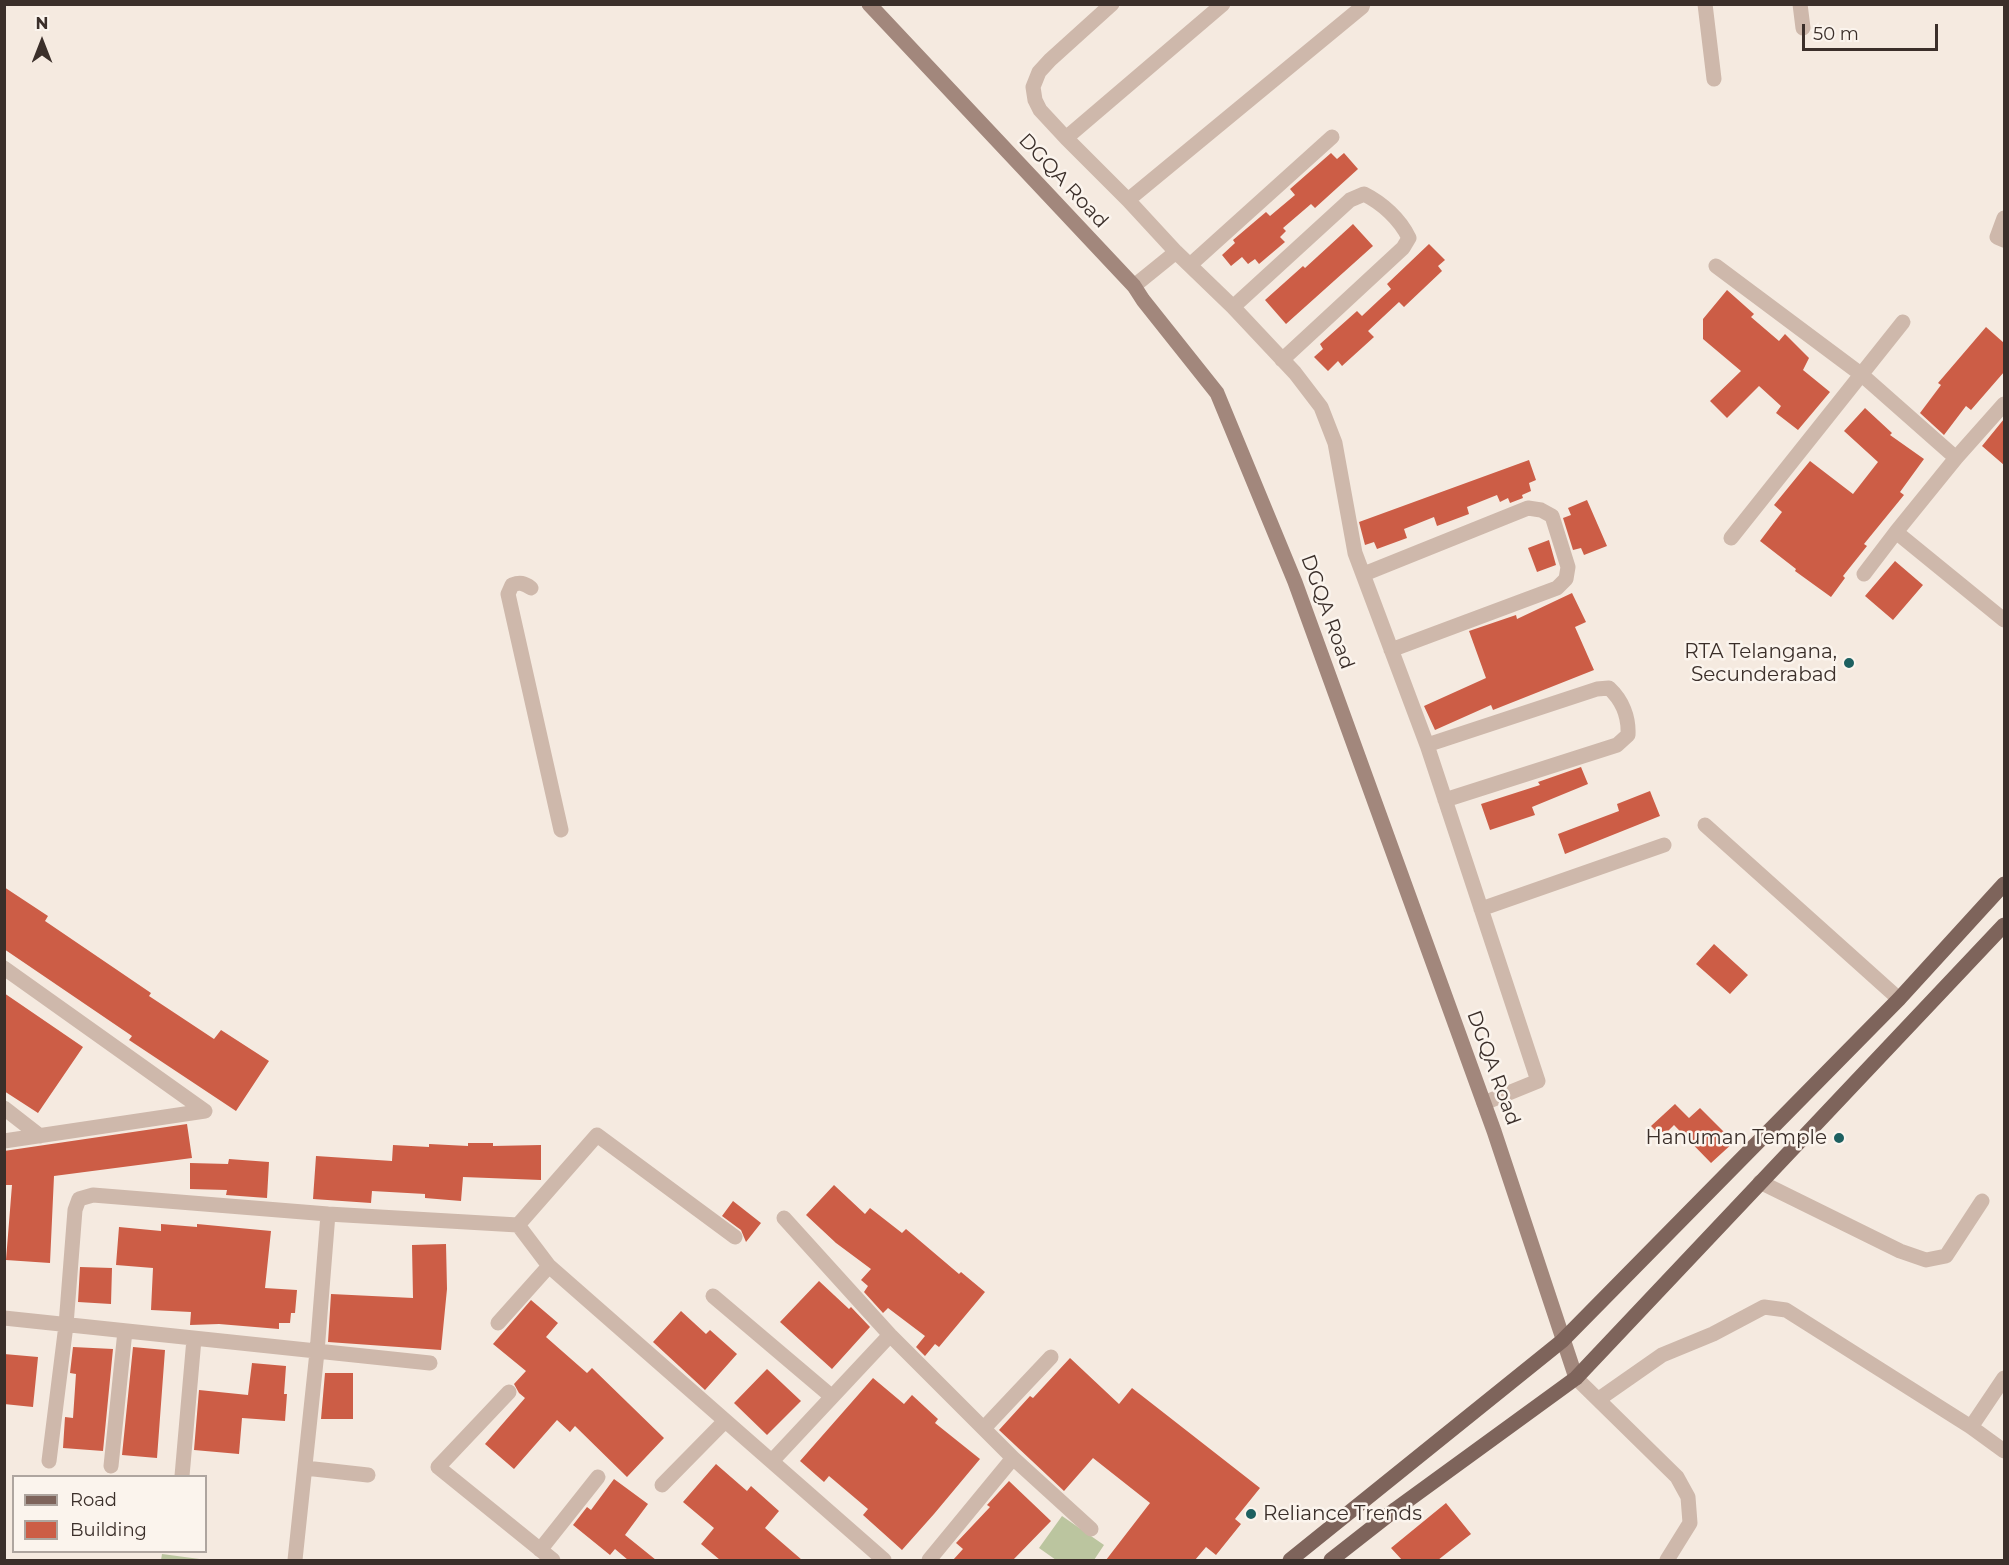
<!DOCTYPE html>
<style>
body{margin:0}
#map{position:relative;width:2009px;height:1565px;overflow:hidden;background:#f5eae0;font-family:Montserrat,sans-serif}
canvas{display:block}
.frame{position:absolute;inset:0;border:6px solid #3b2f2a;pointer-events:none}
.legend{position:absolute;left:12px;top:1475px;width:195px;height:78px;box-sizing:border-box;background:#fbf4ed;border:2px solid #aea59f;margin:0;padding:8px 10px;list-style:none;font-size:18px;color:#3b2f2a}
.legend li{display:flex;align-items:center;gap:12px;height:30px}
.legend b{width:30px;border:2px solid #aea59f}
.north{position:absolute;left:12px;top:12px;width:60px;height:60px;-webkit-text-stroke:4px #fbf4ed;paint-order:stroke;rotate:0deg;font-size:16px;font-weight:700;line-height:24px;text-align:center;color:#3b2f2a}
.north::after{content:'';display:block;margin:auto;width:21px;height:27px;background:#3b2f2a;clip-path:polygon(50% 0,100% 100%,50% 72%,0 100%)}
.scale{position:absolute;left:1802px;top:24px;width:136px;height:27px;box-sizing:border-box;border:3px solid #3b2f2a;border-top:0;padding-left:8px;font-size:18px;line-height:21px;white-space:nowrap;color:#3b2f2a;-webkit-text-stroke:4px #fbf4ed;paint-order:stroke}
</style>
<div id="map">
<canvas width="2009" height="1565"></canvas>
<div class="frame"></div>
<ul class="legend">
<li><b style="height:8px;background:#7e645b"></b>Road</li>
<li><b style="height:16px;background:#cc5d46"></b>Building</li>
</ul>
<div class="north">N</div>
<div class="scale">50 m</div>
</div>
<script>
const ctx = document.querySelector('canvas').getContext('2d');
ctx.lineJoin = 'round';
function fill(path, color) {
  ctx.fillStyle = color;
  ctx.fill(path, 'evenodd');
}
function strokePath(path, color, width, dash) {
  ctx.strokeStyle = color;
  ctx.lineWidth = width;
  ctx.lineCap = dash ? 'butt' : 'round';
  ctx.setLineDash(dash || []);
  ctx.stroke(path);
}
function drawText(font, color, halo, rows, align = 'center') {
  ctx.font = font + ' Montserrat,sans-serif';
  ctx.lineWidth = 5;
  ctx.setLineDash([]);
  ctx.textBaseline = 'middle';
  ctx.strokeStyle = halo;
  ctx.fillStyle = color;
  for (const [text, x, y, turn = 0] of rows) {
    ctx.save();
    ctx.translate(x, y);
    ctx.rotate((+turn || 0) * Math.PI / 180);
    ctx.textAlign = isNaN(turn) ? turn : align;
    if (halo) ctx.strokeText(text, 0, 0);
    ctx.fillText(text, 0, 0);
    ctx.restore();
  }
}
const green = new Path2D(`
 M1062,1516L1104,1545L1094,1560H1056L1039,1548Z
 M162,1554L207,1560H161Z`);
const building = new Path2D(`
 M1331,153L1337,159L1344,153L1358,169L1315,208L1311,204L1283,228L1286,231L1280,237L1285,242L1259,264L1255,259L1248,264L1242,257L1231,266L1222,255L1235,243L1233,240L1266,212L1270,216L1295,195L1290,189Z
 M1353,224L1373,246L1286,324L1265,300L1303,266L1305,268Z
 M1429,244L1445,260L1438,266L1442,271L1404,307L1399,302L1368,331L1374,337L1342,366L1338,361L1328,371L1314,357L1323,349L1320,344L1357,311L1362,316L1379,300L1391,289L1387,284Z
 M1727,290L1754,314L1751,317L1779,341L1785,334L1809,358L1803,370L1830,392L1798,430L1776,413L1781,406L1759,386L1727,418L1710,401L1741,371L1703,339V319Z
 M1986,327L2004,343V372L1971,410L1966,406L1944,435L1920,413L1941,385L1938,383Z
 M1865,408L1892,433L1890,435L1924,459L1900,492L1904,495L1864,544L1867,546L1843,576L1845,578L1831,597L1795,571L1796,569L1760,541L1782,512L1774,505L1810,461L1853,494L1878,462L1844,431Z
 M2004,419V465L1982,446Z
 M1529,460L1536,480L1529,483L1531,491L1522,495L1523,498L1510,503L1508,498L1500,502L1497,495L1467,507L1469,514L1437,526L1434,517L1404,529L1407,538L1377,549L1374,542L1365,545L1359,522Z
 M1587,500L1607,546L1584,555L1581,548L1573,550L1563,518L1571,515L1568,508Z
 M1549,540L1556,565L1537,572L1528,548Z
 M1895,561L1923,585L1893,620L1865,596Z
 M1572,593L1586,622L1575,627L1594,670L1493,710L1491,705L1435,730L1424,706L1486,678L1469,631L1516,615L1517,619Z
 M1581,767L1588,784L1532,807L1535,815L1490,830L1481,804L1540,785L1538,782Z
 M1650,791L1660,816L1565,854L1558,834L1619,811L1617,804Z
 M4,887L48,916L45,921L151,993L149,996L214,1039L221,1030L269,1061L236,1111L129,1040L132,1036L4,949Z
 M1714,944L1748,975L1730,994L1696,964Z
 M4,993L83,1047L38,1113L4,1091Z
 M1675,1104L1689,1118L1700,1108L1734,1142L1711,1163L1674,1125L1662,1137L1651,1126Z
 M187,1124L192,1158L54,1176L50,1263L6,1260L12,1185H4V1151Z
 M468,1143H493V1146L541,1145V1180L463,1177L461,1201L425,1198V1194L372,1191L371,1203L313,1199L316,1156L392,1161L393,1145L429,1147V1144L468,1146Z
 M229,1159L269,1162L267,1198L226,1195L227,1190L190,1189V1163L228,1164Z
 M834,1185L865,1214L870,1208L902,1233L906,1229L959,1274L961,1272L985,1292L939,1347L935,1344L925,1356L916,1347L925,1336L888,1308L883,1313L864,1292L868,1286L861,1280L871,1269L836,1243L806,1215Z
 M733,1201L761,1223L746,1242L741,1230L722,1216Z
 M161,1224L197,1227V1224L271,1231L265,1288L297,1290L295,1313H291L290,1323H279V1329L219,1324L190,1325L191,1312L151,1310L153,1268L116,1265L119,1227L161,1231Z
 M446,1244L447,1289L441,1350L328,1342L331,1294L413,1298L412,1245Z
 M80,1267L112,1268L111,1304L78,1302Z
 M819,1281L849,1309L851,1307L870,1327L832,1369L780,1322Z
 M531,1300L558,1323L546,1337L587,1373L592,1368L664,1438L627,1477L575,1426L570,1432L557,1420L514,1469L485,1444L525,1398L519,1393L514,1384L526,1371L493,1344Z
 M681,1311L706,1334L710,1330L737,1354L705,1390L653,1342Z
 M73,1347L113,1349L103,1451L63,1448L65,1417L73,1418L76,1374L70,1373Z
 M133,1347L165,1350L157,1458L122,1455Z
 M4,1354L38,1357L33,1407L4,1404Z
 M1070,1358L1119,1404L1132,1388L1260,1488L1235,1519L1241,1524L1216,1555L1206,1547L1195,1560H1106L1150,1503L1093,1458L1064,1491L999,1430L1030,1396L1033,1398Z
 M252,1363L286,1366L284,1394H287L285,1421L242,1418L239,1454L194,1450L199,1390L248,1395Z
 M767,1369L801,1401L767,1435L734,1403Z
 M325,1373H353V1419H321Z
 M873,1378L904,1404L912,1395L938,1419L935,1423L980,1459L934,1514L902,1550L863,1515L868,1509L829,1476L824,1482L800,1461Z
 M716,1464L747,1491L751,1486L779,1511L765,1528L802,1560H720L701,1544L714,1528L683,1502Z
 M614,1479L648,1504L625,1535L656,1560H628L615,1549L610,1555L573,1525L587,1507L591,1510Z
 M1009,1481L1051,1521L1013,1560H953L963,1549L956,1543L990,1507L987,1505Z
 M1446,1503L1471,1534L1438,1560H1402L1391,1548Z`);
const street = new Path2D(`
 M1112,4L1050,60L1039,72L1033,87L1035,100L1040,110L1066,138L1128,200L1176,252L1233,307L1295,373L1321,407L1335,443L1355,553L1427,745L1538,1081L1484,1103
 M1705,4L1714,79
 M1800,4L1803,28
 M1066,138L1223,4
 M1128,200L1362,7L1363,4
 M2004,218L1997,237L2004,240
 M1190,265L1332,137
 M1716,266L1862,375L1956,458
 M1134,286L1176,252
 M1233,307L1350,200L1364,194C1382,203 1400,219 1409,238L1403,248L1282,360
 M2004,404L1956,458L1896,532L2004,620
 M1731,538L1903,322
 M1364,574L1528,508L1541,510L1552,516L1568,567L1566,579L1557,588L1391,650
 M1864,574L1896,532
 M531,588C524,583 520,582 512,585L508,594L561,830
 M1427,745L1597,689L1609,688C1622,700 1629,717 1628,735L1617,745L1445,800
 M1705,825L1899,999
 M1481,909L1664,845
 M4,968L205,1111
 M4,1108L40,1136
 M4,1141L205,1111
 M1760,1182L1900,1251L1926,1260L1946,1256L1982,1201
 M784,1218L890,1335L1013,1458L929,1560
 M518,1225L597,1135L735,1237
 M713,1296L831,1396
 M4,1318L430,1363
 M498,1323L549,1266
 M1576,1378L1677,1477L1688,1497L1690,1523L1667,1560
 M509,1392L438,1467L553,1560
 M1599,1399L1662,1355L1713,1334L1764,1307L1786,1310L1971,1427L2004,1451
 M1971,1427L2004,1378
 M984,1428L1051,1357
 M1013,1458L1091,1529
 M49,1461L66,1325L75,1210L79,1199L93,1195L328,1214L518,1225L549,1266L884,1560
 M772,1461L890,1335
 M111,1466L125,1331
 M305,1468L368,1475
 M182,1476L194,1339
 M662,1485L725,1421
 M540,1550L598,1477
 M295,1560L317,1352L328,1214`);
const secondary = new Path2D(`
 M869,4L1134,286L1143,300L1217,393L1295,582L1494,1131L1576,1378`);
const primary = new Path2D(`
 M1290,1560L1562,1341L1899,999L2004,884
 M1331,1560L1396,1509L1576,1378L2004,925`);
const markers = [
 [1849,663,6,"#1d6060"],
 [1839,1138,6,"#1d6060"],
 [1251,1514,6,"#1d6060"]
];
const streetNames = [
 ["DGQA Road",1063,181,47],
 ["DGQA Road",1327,612,70],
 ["DGQA Road",1493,1068,70]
];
const poiNames = [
 ["RTA Telangana,",1837,652],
 ["Secunderabad",1837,675],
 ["Hanuman Temple",1827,1138],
 ["Reliance Trends",1263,1514,"left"]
];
fill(green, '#bbc59f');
fill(building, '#cc5d46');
strokePath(street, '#ceb8ab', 15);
strokePath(secondary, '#a2877c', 15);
strokePath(primary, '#7e645b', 15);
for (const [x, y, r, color] of markers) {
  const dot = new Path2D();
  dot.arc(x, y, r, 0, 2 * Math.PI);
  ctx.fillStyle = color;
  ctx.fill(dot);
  strokePath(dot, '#fbf4ed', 2);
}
drawText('20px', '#3b2f2a', '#fbf4ed', streetNames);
drawText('20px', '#3b2f2a', '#fbf4ed', poiNames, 'right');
</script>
